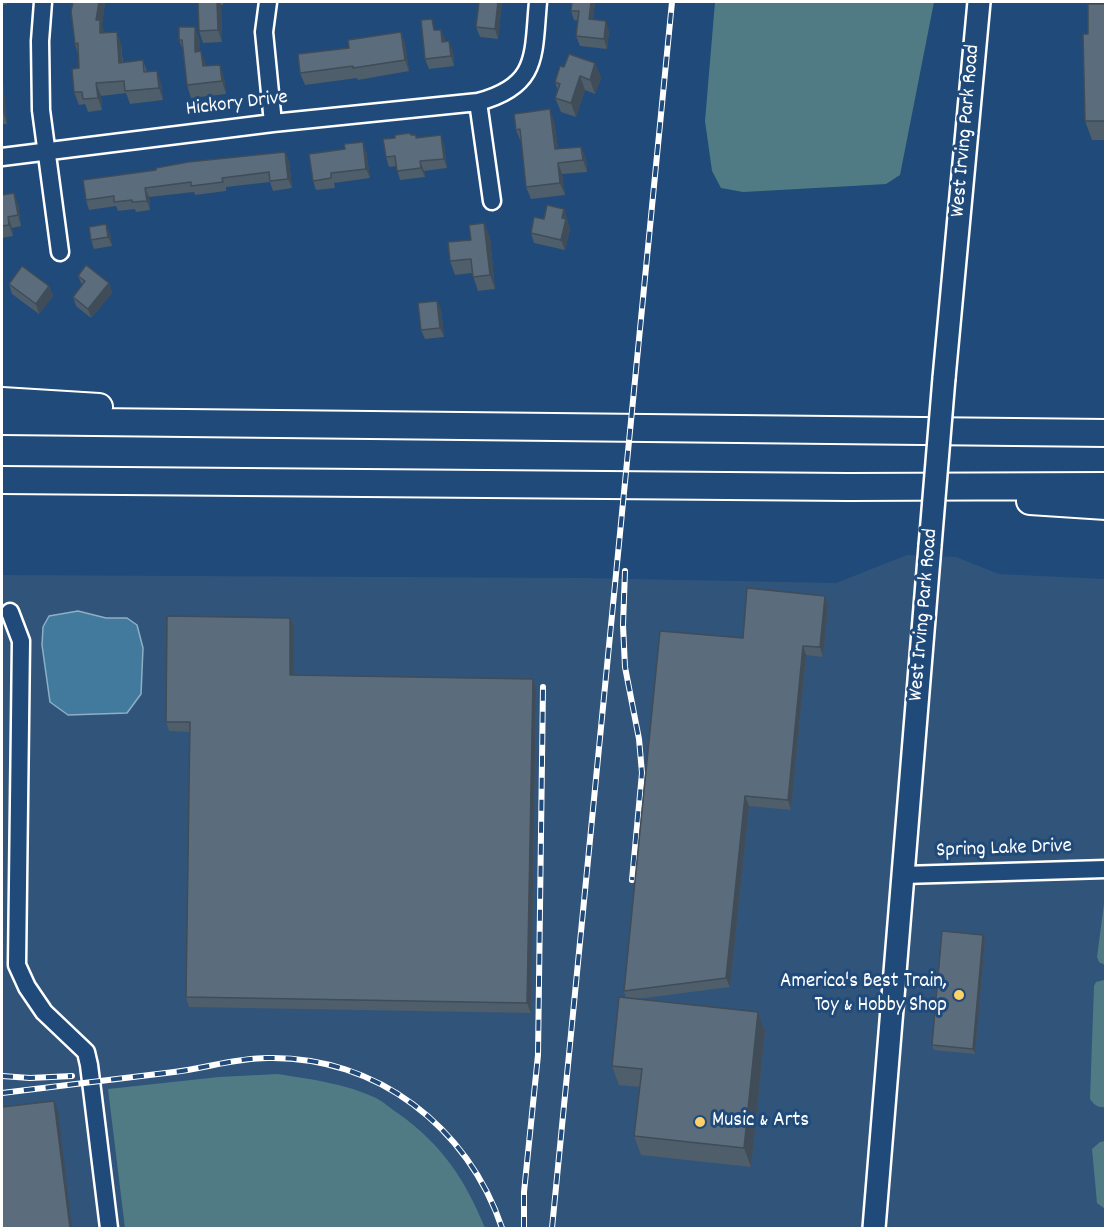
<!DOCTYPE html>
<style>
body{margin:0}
#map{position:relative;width:1107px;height:1230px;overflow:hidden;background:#1f4a7a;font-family:Dekko,sans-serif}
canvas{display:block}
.frame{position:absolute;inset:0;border:3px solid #fff;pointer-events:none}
</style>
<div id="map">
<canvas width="1107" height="1230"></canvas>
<div class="frame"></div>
</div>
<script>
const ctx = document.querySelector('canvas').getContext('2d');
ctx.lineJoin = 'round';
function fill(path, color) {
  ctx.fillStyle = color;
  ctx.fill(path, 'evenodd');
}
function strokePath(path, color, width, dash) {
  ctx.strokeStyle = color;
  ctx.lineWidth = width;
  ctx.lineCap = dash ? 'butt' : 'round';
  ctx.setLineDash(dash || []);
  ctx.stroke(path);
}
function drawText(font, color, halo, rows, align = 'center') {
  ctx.font = font + ' Dekko,sans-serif';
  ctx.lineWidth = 6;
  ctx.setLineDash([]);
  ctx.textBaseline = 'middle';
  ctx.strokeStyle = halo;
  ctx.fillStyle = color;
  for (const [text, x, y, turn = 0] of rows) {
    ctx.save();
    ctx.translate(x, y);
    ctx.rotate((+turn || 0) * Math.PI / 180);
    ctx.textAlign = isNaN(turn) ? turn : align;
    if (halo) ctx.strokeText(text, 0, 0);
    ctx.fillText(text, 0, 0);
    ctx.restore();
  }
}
const built = new Path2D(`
 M907,555L956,557L999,574L1105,579V1228H2V575L586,578L836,583Z`);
const green = new Path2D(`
 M715,2H934L900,175L886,184L852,186L743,192L721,188L712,171L705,121Z
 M1105,896V965L1099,962L1097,957Z
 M1104,980H1106V1107C1098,1108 1094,1105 1090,1099L1094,986L1096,982Z
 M278,1074C310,1079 347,1084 376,1098C384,1102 391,1109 399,1114C442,1145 465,1179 485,1228H125L108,1089L219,1077Z
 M1105,1141H1106L1105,1209L1097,1203L1092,1149L1100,1142Z`);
const water = new Path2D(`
 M78,611L106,618H127L137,625L143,648L141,694L127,713L68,715L50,702L42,645L43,627L49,616Z`);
const minor = new Path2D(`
 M43,2L40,41L41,110L60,252
 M268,2L264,32L273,123
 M478,102L492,201
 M2,157L273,123L478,102C539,86 533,55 538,2
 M10,612L21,641L17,965L27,987L44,1012L86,1052L89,1065L109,1228
 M903,875L1106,869`);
const major = new Path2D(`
 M944,378L979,2
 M874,1228L930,546`);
const highway = new Path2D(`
 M2,401L99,407
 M2,421L1106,433
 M2,480L848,487L1106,486
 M1030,501L1106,506`);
const rail = new Path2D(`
 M625,571L623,625L625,667L639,739L642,773L632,880
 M2,1076L30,1078L72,1076
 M2,1093C59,1086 116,1079 174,1072C206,1068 236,1058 268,1058C377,1056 468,1127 502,1228
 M524,1228V1192L538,1055L543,687
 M552,1228L672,2`);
const majorBridge = new Path2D(`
 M930,546L944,378`);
const wall = new Path2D(`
 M2,2H7V4L3,5V83L7,124H2Z
 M73,2H105L102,25L104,33L121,44L123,62L143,60L147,72L161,83L163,100L130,104L126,93L101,96L102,110L88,112L85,104L79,105L74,92L79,68L78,54L75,44Z
 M198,2H224L223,5H221L222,42L203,43L199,31Z
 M479,2H502L498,39L480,37L476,27Z
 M572,2H595L593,20L609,31L607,49L580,46L576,36L578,21L574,20L571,11Z
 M1106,4V140H1092L1085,121L1088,34Z
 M436,29V30L445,39V42L453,51L454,66L429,69L425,59Z
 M401,32L405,44L409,71L358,80L357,78L305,85L300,73L349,48Z
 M179,40H200V51L206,66L224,78L226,94L191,98L187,85L183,50Z
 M595,63L601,78L595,94L585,90L576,117L561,112L555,98L558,91L555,82L564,67Z
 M554,121L558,149L581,147L586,159L587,172L562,174L565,195L531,199L526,187L521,142L516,130Z
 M416,135L417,138L444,145L447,168L424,171L425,177L400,180L396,166L389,167L386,157L395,138Z
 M366,151L370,178L334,183L335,188L316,190L313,181Z
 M285,152L289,161L292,188L273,191L270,182L226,187V191L195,195L194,192L149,197L150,210L136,212L135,209L118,211L116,206L89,210L86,200Z
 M2,195L18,204L21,226L12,228L13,236L2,238Z
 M564,209L570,229L565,250L534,243L531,233L544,219Z
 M484,223L490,238L495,289L478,291L472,273L455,275L450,261L471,240Z
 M106,224L110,234L112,246L94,249L91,240Z
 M78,276L109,283L112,293L91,318L76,306L73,297L82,285Z
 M9,284L49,286L53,296L39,314L12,294Z
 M437,301L441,310L444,337L425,339L421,330Z
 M825,596L828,606L823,657L806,655L791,810L749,806L730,987L637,999L758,1012L765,1031L751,1167L641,1155L634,1136L640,1087L619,1085L612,1066L626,998L624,991L743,638Z
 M290,618L294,627L293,675L533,679L536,689L531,1013L189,1007L186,997L190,732L169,731L166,722Z
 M983,935L985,940L975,1054L934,1050L932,1045Z`);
const shadedWall = new Path2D(`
 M2,2L3,5V83L7,124L3,112L2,99Z
 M99,2H105L102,25L104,32L105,45L96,20Z
 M217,2H220L221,5L222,42L218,30Z
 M498,2H502L498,39L495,29Z
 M591,2H595L592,29L589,19Z
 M606,21L609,31L607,49L604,39Z
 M195,27L200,40V65L195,52Z
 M441,30L445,39L446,52L442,42Z
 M117,32L121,44L123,75L119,63Z
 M401,32L405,44L409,71L405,60Z
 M449,41L453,51L454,66L451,56Z
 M201,51L206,64L208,80L203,66Z
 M595,63L601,78L595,94L590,80Z
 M220,65L224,78L226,94L222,81Z
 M157,71L161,83L163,100L159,88Z
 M580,76L585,90L576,117L571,103Z
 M96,83L101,96L102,110L98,98Z
 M550,109L554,121L560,161L555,149Z
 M441,135L444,145L447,168L444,159Z
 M363,142L366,151L370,178L366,169Z
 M581,147L586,159L587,172L583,160Z
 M285,152L289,161L292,188L288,179Z
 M420,161L424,171L425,177L421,168Z
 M558,163L562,174L565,195L560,183Z
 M145,188L149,197L150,210L147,201Z
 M14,193L18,204L21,226L18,215Z
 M564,209L570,229L565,250L561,240L562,218Z
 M8,217L12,228L13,236L9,225Z
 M484,223L490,238L495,289L490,275Z
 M106,224L110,234L112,246L108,237Z
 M109,283L112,293L91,318L88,309Z
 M49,286L53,296L39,314L36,304Z
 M437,301L441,310L444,337L440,328Z
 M825,596L828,606L823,657L820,647Z
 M290,618L294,627L293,685L290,675Z
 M803,646L806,655L791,810L788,800Z
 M533,679L536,689L531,1013L527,1003Z
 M745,796L749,806L730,987L726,978Z
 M983,935L985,940L975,1054L973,1049Z
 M758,1012L765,1031L751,1167L744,1148Z
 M54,1101L58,1110L72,1228H70Z`);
const building = new Path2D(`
 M73,2H99L96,20H100V33L117,32L119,63L143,60L144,72L157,71L159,88L125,91L124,81L96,83L98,98L83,99L82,92H74L72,69L79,68L78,43L75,44L71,11Z
 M198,2H217L218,30L199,31Z
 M479,2H498L495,29L476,27Z
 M572,2H591L589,19L606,21L604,39L576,36L579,11H571Z
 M1088,4H1106V121H1085L1083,34H1088Z
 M432,19L434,30H441L442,42L449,41L451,56L425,59L421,20Z
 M179,27H195V52L201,51L203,66L220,65L222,81L187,85L182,40H179Z
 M401,32L405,60L353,68V66L300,73L298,54L349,48L348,40Z
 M569,54L595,63L590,80L580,76L571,103L555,98L560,84L555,82L560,66L564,67Z
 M550,109L555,149L581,147L583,160L558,163L560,183L526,187L520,129L516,130L514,114Z
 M410,133L411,135H416V138L441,135L444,159L420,161L421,168L397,171L395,156L386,157L383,139L395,138V135Z
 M363,142L366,169L331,173V178L313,181L309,154L345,149L344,144Z
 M285,152L288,179L270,181L269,172L222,178L223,182L191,186V182L145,188L147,201L132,202V200L114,202V196L86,200L83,180L156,170V168L188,162Z
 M14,193L18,215L8,217L9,225L2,226V195Z
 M547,205L564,209L562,218L566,219L561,240L531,233L534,217L544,219Z
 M484,223L490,275L473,277L471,259L450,261L448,242L471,240L469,225Z
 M106,224L108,237L91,240L89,227Z
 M86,265L109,283L88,309L73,297L85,281L78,276Z
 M22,266L49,286L36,304L9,284Z
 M437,301L440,328L421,330L418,303Z
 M747,588L825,596L820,647L803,646L788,800L745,796L726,978L624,991L660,631L743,638Z
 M167,616L290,618V675L533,679L527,1003L186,997L190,722H166Z
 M942,931L983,935L973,1049L932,1045Z
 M619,997L758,1012L744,1148L634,1136L642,1069L612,1066Z
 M54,1101L70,1228H2V1107Z`);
const markers = [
 [959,995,6,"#ffd166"],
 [700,1122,6,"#ffd166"]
];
const streetNames = [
 ["Hickory Drive",237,105,-7],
 ["West Irving Park Road",967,131,-85],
 ["West Irving Park Road",925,615,-85],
 ["Spring Lake Drive",1004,850,-2]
];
const poiNames = [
 ["America's Best Train,",947,983],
 ["Toy & Hobby Shop",947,1007],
 ["Music & Arts",712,1122,"left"]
];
fill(built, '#31547b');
fill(green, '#507b84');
fill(water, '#427a9d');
strokePath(water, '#8eafc4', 1.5);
strokePath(minor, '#fff', 21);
strokePath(major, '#fff', 26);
strokePath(highway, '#fff', 30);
strokePath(minor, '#1f4a7a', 16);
strokePath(major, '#1f4a7a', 21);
strokePath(highway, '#1f4a7a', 26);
strokePath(rail, '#fff', 6);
strokePath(rail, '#1f4a7a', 4, [11]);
strokePath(majorBridge, '#fff', 26, []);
strokePath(majorBridge, '#1f4a7a', 21);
fill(wall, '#4e5e6b');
fill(shadedWall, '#404c57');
fill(building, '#5b6d7c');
strokePath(building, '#404c57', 1.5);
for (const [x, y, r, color] of markers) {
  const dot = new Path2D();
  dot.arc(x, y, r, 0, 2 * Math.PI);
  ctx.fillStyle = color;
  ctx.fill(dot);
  strokePath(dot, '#1f4a7a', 2);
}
drawText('21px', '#fff', '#1f4a7a', streetNames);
drawText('21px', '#fff', '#1f4a7a', poiNames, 'right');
</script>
